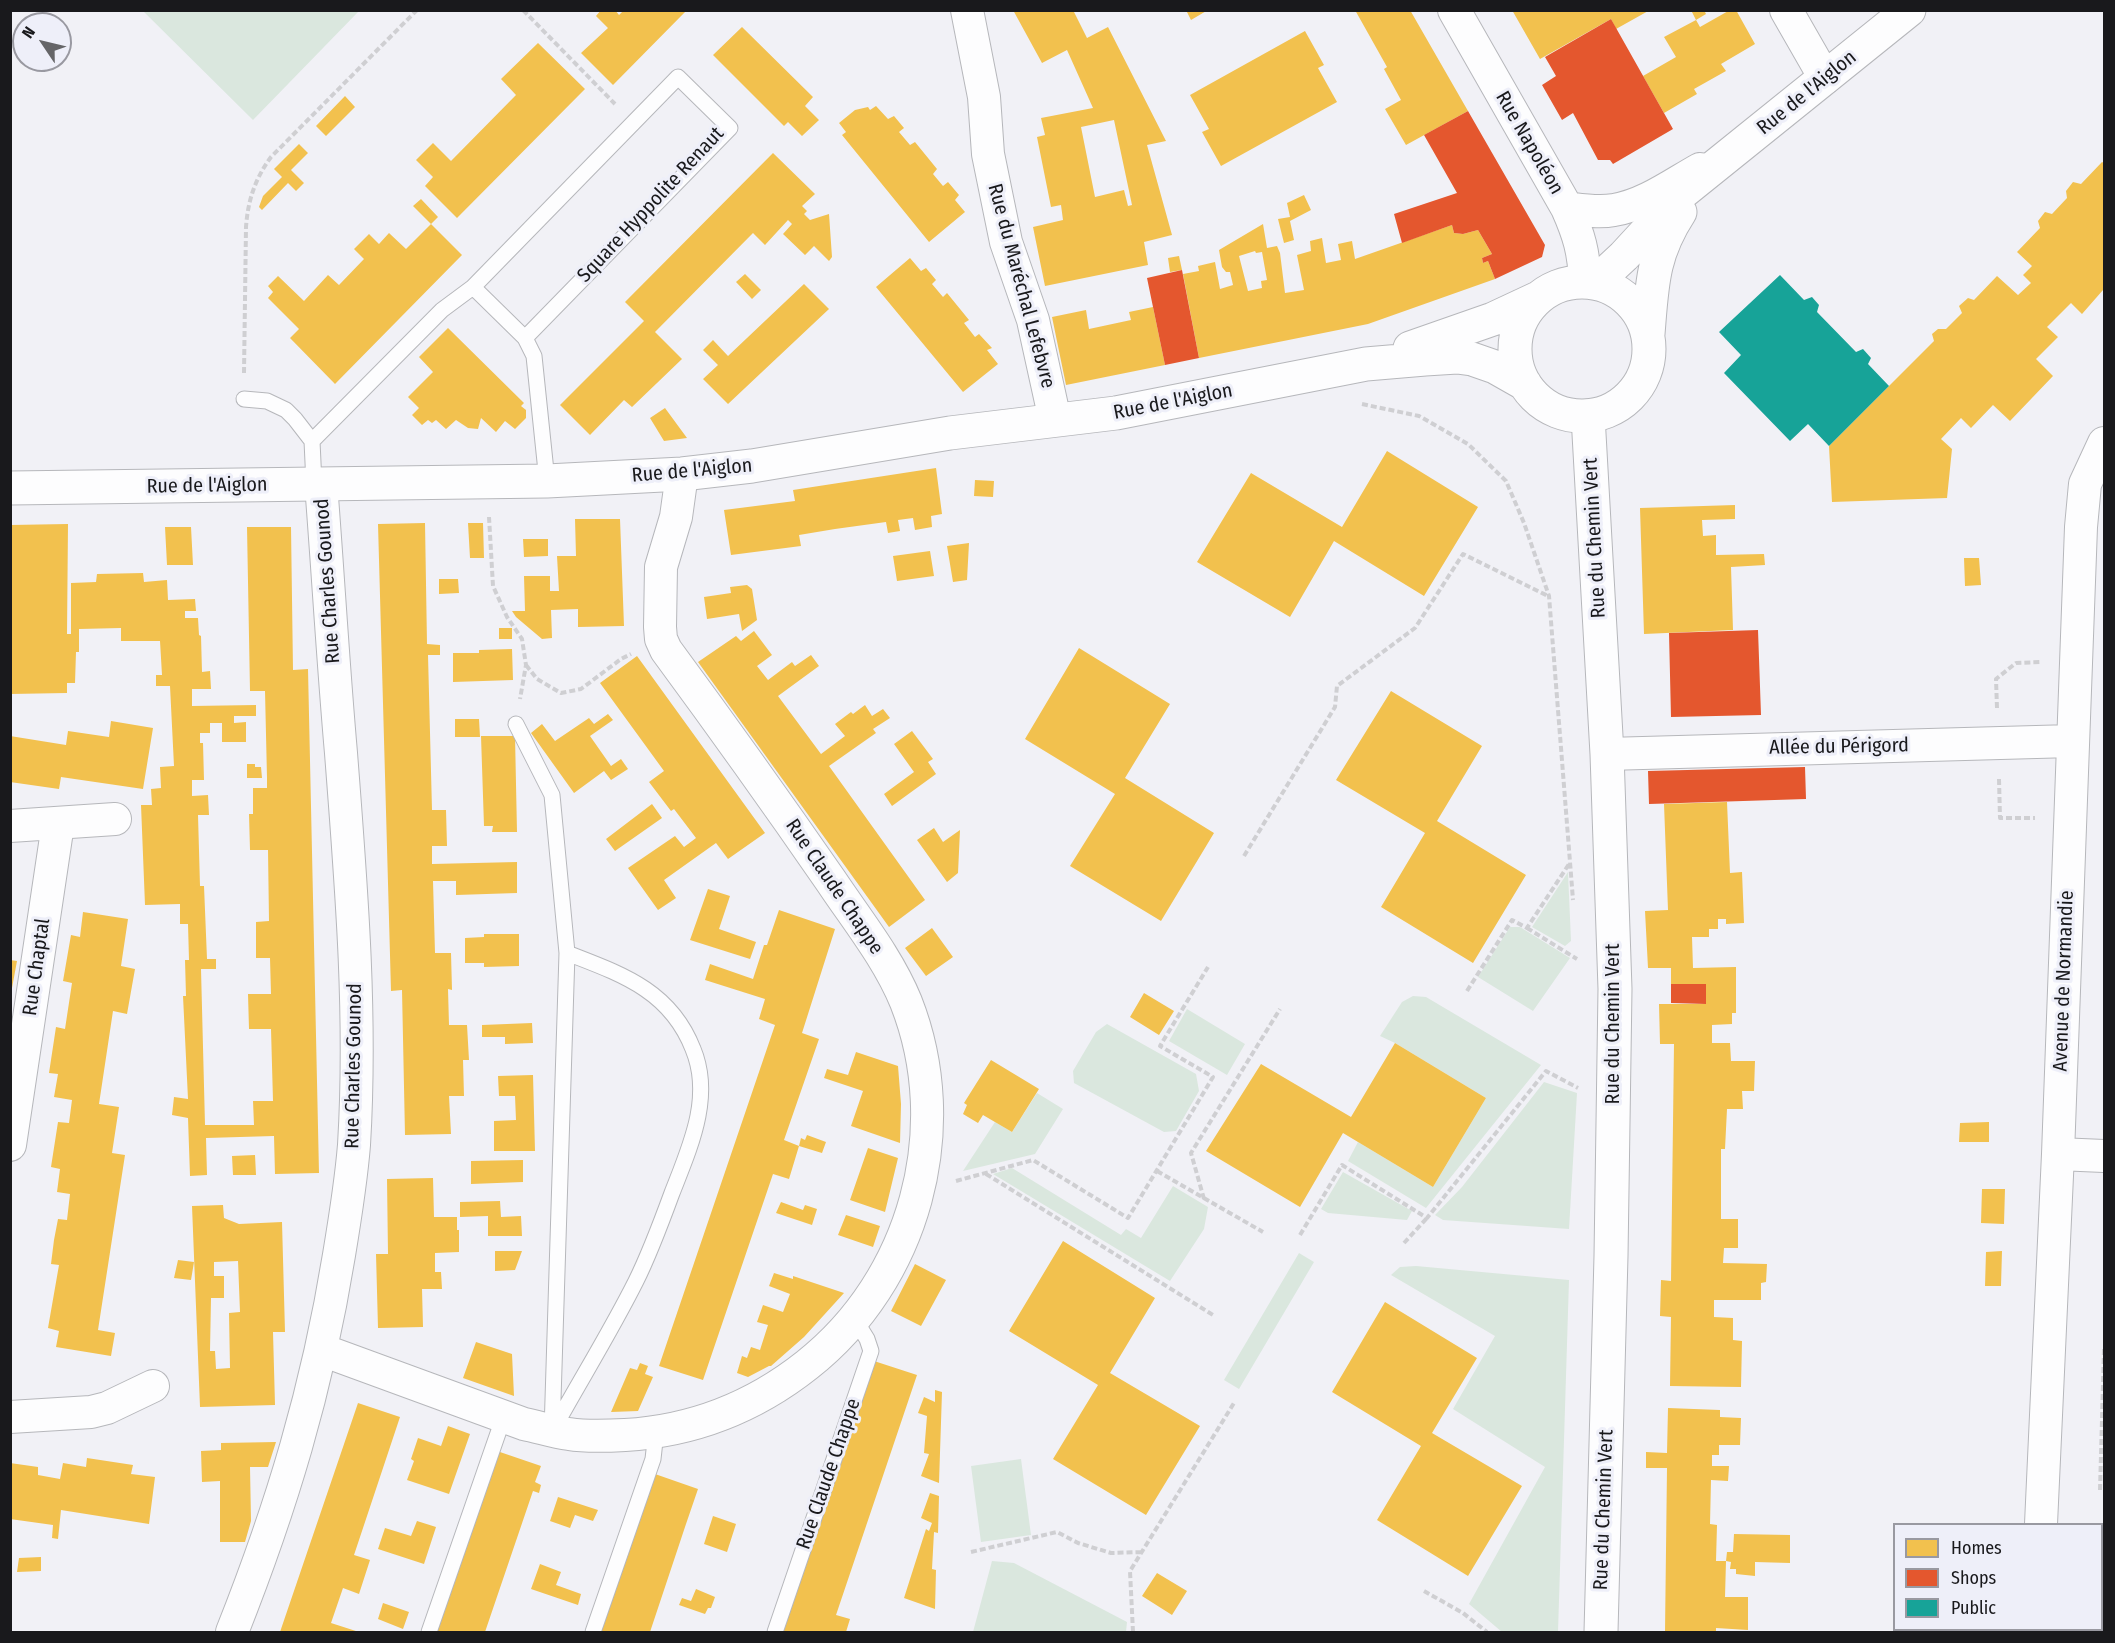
<!DOCTYPE html>
<meta charset="utf-8">
<style>
body{margin:0}
#map{position:relative;width:2115px;height:1643px;overflow:hidden;background:#f1f1f6;font-family:"Fira Sans Condensed",sans-serif}
canvas{display:block}
.frame{position:absolute;inset:0;border:12px solid #19191c;pointer-events:none}
.legend{position:absolute;left:1893px;top:1523px;width:210px;height:108px;box-sizing:border-box;background:#eeeff9;border:2px solid #9999a1;margin:0;padding:8px 10px;list-style:none;font-size:18px;color:#19191c}
.legend li{display:flex;align-items:center;gap:12px;height:30px}
.legend b{width:30px;border:2px solid #9999a1}
.north{position:absolute;left:12px;top:12px;width:60px;height:60px;box-sizing:border-box;background:#eeeff9;border:2px solid #9999a1;border-radius:50%;rotate:305deg;font-size:16px;font-weight:700;line-height:24px;text-align:center;color:#19191c}
.north::after{content:'';display:block;margin:auto;width:21px;height:27px;background:#656568;clip-path:polygon(50% 0,100% 100%,50% 72%,0 100%)}
</style>
<div id="map">
<canvas width="2115" height="1643"></canvas>
<div class="frame"></div>
<ul class="legend">
<li><b style="height:16px;background:#f2c14e"></b>Homes</li>
<li><b style="height:16px;background:#e4572e"></b>Shops</li>
<li><b style="height:16px;background:#17a398"></b>Public</li>
</ul>
<div class="north">N</div>
</div>
<script>
const ctx = document.querySelector('canvas').getContext('2d');
ctx.lineJoin = 'round';
function fill(path, color) {
  ctx.fillStyle = color;
  ctx.fill(path, 'evenodd');
}
function strokePath(path, color, width, dash) {
  ctx.strokeStyle = color;
  ctx.lineWidth = width;
  ctx.lineCap = dash ? 'butt' : 'round';
  ctx.setLineDash(dash || []);
  ctx.stroke(path);
}
function drawText(font, color, halo, rows, align = 'center') {
  ctx.font = font + ' "Fira Sans Condensed",sans-serif';
  ctx.lineWidth = 6;
  ctx.setLineDash([]);
  ctx.textBaseline = 'middle';
  ctx.strokeStyle = halo;
  ctx.fillStyle = color;
  for (const [text, x, y, turn = 0] of rows) {
    ctx.save();
    ctx.translate(x, y);
    ctx.rotate((+turn || 0) * Math.PI / 180);
    ctx.textAlign = isNaN(turn) ? turn : align;
    if (halo) ctx.strokeText(text, 0, 0);
    ctx.fillText(text, 0, 0);
    ctx.restore();
  }
}
const green = new Path2D(`
 M143,11H359L253,120Z
 M1568,872L1571,941L1565,946L1532,927Z
 M1510,927H1520L1570,958L1533,1011L1478,977Z
 M1413,996L1426,997L1541,1065L1426,1208L1348,1161L1358,1142L1433,1187L1486,1098L1395,1043L1380,1036L1402,1002Z
 M1187,1009L1245,1044L1227,1075L1169,1041Z
 M1107,1024L1196,1074L1199,1091L1176,1131L1164,1132L1074,1083L1073,1071L1096,1032Z
 M1544,1082L1577,1093L1569,1229L1443,1220L1435,1215L1462,1187Z
 M1037,1093L1063,1109L1035,1154L963,1171L995,1122L1012,1132Z
 M1012,1168L1121,1235L1126,1229L1141,1238L1173,1186L1208,1207L1204,1229L1170,1281L993,1174Z
 M1343,1172L1412,1211L1407,1220L1328,1213L1321,1209Z
 M1299,1253L1314,1262L1239,1389L1224,1380Z
 M1416,1266L1569,1280L1558,1632H1502L1469,1604L1545,1467L1453,1409L1495,1336L1391,1275L1400,1267Z
 M1021,1459L1031,1535L981,1542L971,1466Z
 M992,1561L1014,1563L1127,1622L1126,1632H973Z`);
const homes = new Path2D(`
 M601,10H615L619,15L624,10H687L613,85L581,53L608,28L596,16Z
 M1013,10H1073L1087,38L1108,27L1166,141L1147,145L1172,235L1144,242L1148,265L1045,286L1033,227L1063,220L1061,205L1051,207L1037,137L1045,135L1041,118L1093,108L1067,50L1042,63ZM1114,120L1132,205L1128,206L1124,190L1095,197L1081,127Z
 M1186,10H1208L1191,20Z
 M1355,10H1410L1468,111L1406,145L1385,109L1401,100L1384,69L1387,67Z
 M1512,10H1650L1616,29L1611,19L1540,59Z
 M1691,10H1704L1706,14L1696,20L1700,27L1730,10H1736L1755,44L1721,64L1726,71L1694,89L1697,94L1664,113L1643,76L1676,57L1664,37L1696,20Z
 M742,27L813,97L805,106L819,120L802,136L788,122L784,126L713,55Z
 M1305,31L1324,65L1318,68L1337,102L1221,166L1202,132L1209,129L1190,95Z
 M538,43L585,89L457,218L425,186L433,177L416,160L433,143L451,161L516,95L501,79Z
 M345,96L355,107L326,136L316,126Z
 M876,106L888,119L894,116L904,128L899,132L910,145L915,142L937,169L933,174L943,186L948,182L959,195L955,200L965,212L929,242L842,135L846,132L839,123L855,110L868,107L870,110Z
 M299,144L308,153L291,170L304,183L296,191L288,183L262,210L259,207L263,196L282,177L274,169Z
 M773,153L815,194L802,206L807,211L804,214L810,220L829,214L832,257L829,261L814,246L805,255L783,234L792,224L788,220L765,245L753,233L655,332L682,359L632,407L624,400L590,435L560,405L644,321L625,302Z
 M2102,162L2104,163V292L2103,290L2082,314L2071,303L2047,327L2058,337L2036,359L2053,376L2010,421L1993,405L1971,428L1961,418L1941,439L1952,449L1947,498L1832,502L1829,446L1934,341L1932,334L1938,329H1946L1962,313L1959,306L1968,298L1974,300L1997,276L2018,295L2031,283L2023,275L2032,266L2017,252L2040,228L2038,221L2045,212L2052,214L2067,198L2066,191L2073,182L2081,184Z
 M1304,195L1311,210L1290,221L1294,240L1284,243L1278,219L1290,217L1287,203Z
 M421,199L438,217L431,224L413,206Z
 M431,224L462,255L335,384L290,338L299,329L268,298L273,292L268,286L278,276L304,301L328,275L339,285L364,259L354,249L369,234L379,244L389,233L406,249Z
 M1263,224L1267,248L1277,246L1280,253L1285,293L1304,290L1297,255L1311,251L1310,241L1322,238L1326,263L1341,260L1338,244L1352,241L1355,259L1452,225L1454,233L1463,234L1478,230L1492,254L1482,258L1483,263L1488,261L1495,279L1368,324L1199,358L1183,274L1199,271L1198,266L1215,262L1220,289L1233,285L1230,272H1226L1222,267L1219,250ZM1255,251L1256,253L1262,252L1267,280L1261,281L1262,288L1248,291L1239,256Z
 M1179,256L1182,270L1170,272L1168,258Z
 M910,258L921,271L926,268L936,280L932,284L943,297L947,293L969,320L964,323L975,337L979,334L992,348L987,350L998,364L963,392L876,287Z
 M745,274L761,290L752,299L736,282Z
 M804,284L829,309L728,404L703,379L718,365L703,350L713,340L728,356Z
 M1153,307L1165,365L1066,385L1052,317L1086,310L1089,329L1131,320L1129,312Z
 M448,328L524,403L521,406L526,410V418L515,429L505,421L496,432L481,418L478,429L468,428L456,420L446,429L436,420L432,423L428,420L422,425L412,415L419,408L408,397L433,372L419,357Z
 M665,408L687,438L664,441L650,418Z
 M1387,451L1478,507L1424,596L1334,541L1290,617L1197,562L1251,473L1342,527Z
 M936,468L942,514L931,516L932,527L915,530L913,518L898,520L900,531L888,533L886,522L835,529L799,535L801,546L731,555L724,510L795,501L793,490Z
 M975,480L994,481L993,497L974,496Z
 M1735,505V519L1702,520L1703,536L1716,535V555L1764,554L1765,565L1731,567L1733,630L1644,634L1640,508Z
 M575,519H620L624,626L578,627V609L551,610L552,638L542,639L516,617L512,611H525L524,576H550V591H559L557,556H576Z
 M425,523L427,644L440,645V655H428L432,810H446L447,846H432V864L517,862V893L456,895V881H433L435,953H451L452,990L448,989L449,1025H467L469,1060H463L464,1096H449L451,1134L405,1135L402,990L391,991L378,524Z
 M468,523H483L484,558H470Z
 M68,524L67,634H71V583L96,582L97,574L143,573L144,582L167,580L168,600L195,599L196,611H185V618H198L199,635L201,636L202,672L210,671L211,689H192V706L256,705V716H234V723L246,722V742H222V723H210V733H200V743H203L204,780H192V796L208,795L209,815H198L200,886H204L207,959H216V969H201L205,1125H254L253,1101H273L271,1029H249L248,994H271L270,958H256V922L269,921L268,850H250L249,814H253V788H267V778L265,691H250L247,527H291L293,670L308,669L319,1173L275,1174L274,1136L206,1138L207,1175L190,1176L188,1118L172,1115L174,1097L188,1099L183,996H186L185,960H189L188,924H180V904L145,905L141,805H152L151,789L161,788L160,767L174,766L170,686H156V675H162L160,641H121V628L79,629V652H76L75,683H67V693L10,694V525Z
 M165,527H191L193,565H167Z
 M523,539H548V556L524,557Z
 M969,543L967,580L953,582L947,546Z
 M930,551L934,576L897,581L893,556Z
 M1964,558H1979L1981,585L1965,586Z
 M439,579H458L459,593L439,594Z
 M747,585L752,589L757,620L742,631L739,614L707,619L704,597L731,593L730,587Z
 M499,628H512V639H499Z
 M754,631L772,655L757,666L768,680L792,662L795,666L811,655L819,666L778,696L821,754L845,736L835,724L851,712L853,714L865,705L872,716L883,709L890,718L873,729L876,733L829,766L925,900L889,927L698,662L736,636L741,641Z
 M1079,648L1170,704L1125,778L1214,833L1161,921L1070,866L1115,794L1025,739Z
 M512,649L513,680L453,682V653H479V650Z
 M637,656L765,833L728,859L716,843L664,880L676,898L658,910L628,868L675,836L684,847L696,838L674,809L671,811L649,782L664,771L600,683Z
 M1391,691L1482,746L1437,821L1526,875L1473,963L1381,907L1425,833L1336,780Z
 M608,714L613,720L590,736L611,766L621,759L628,769L611,780L604,771L574,793L531,733L542,724L555,741L589,718L594,724Z
 M455,719H479L480,737H455Z
 M111,721L153,728L143,789L61,777L59,789L10,782V736L66,745L68,731L109,737Z
 M912,731L933,759L928,762L936,774L892,806L884,794L914,772L894,744Z
 M481,736H515L517,832H492L493,826H484Z
 M247,764H255V767H261L262,778H247Z
 M1727,802L1730,873L1742,872L1744,923L1726,924V919H1718V929H1709V937H1692L1693,968L1736,967V1013H1732V1024L1712,1025V1043H1730L1731,1061H1755L1754,1091H1742L1743,1109H1727L1725,1149H1721V1219H1738V1248H1724L1723,1263L1767,1264L1766,1282L1761,1283V1300H1714V1317L1733,1318V1340L1742,1341L1741,1387L1670,1386L1671,1317L1660,1316L1661,1280L1671,1281L1674,1044H1660L1659,1004H1706V984H1671V968H1648L1645,911L1668,910L1664,804Z
 M652,804L662,818L615,851L606,839Z
 M934,828L943,842L960,830L958,873L947,882L917,840Z
 M708,889L730,896L719,929L756,942L750,959L690,940Z
 M779,910L835,929L802,1033L819,1039L784,1140L799,1146L801,1138L805,1140L807,1135L826,1142L822,1153L799,1146L789,1179L773,1174L703,1380L659,1366L775,1025L759,1019L765,999L705,980L710,964L753,979L764,945H767Z
 M83,912L128,919L121,966L135,969L127,1014L113,1011L99,1104L119,1107L112,1153L125,1155L98,1330L115,1333L111,1356L56,1347L59,1331L48,1328L59,1265L51,1264L54,1240L58,1219L67,1220L70,1194L57,1192L60,1169L51,1167L58,1122L69,1123L72,1100L54,1097L58,1074L49,1073L56,1027L65,1029L72,983L63,981L71,935L80,937Z
 M932,928L953,957L926,976L905,948Z
 M484,934H519V966L484,967V963H465V938L484,937Z
 M10,960L17,961L12,988H10Z
 M1144,993L1174,1011L1159,1035L1130,1017Z
 M532,1023L533,1043L505,1044V1037H482V1025Z
 M1395,1043L1486,1098L1433,1187L1343,1133L1300,1207L1206,1151L1261,1064L1351,1117Z
 M856,1052L898,1066L901,1104L900,1143L851,1126L863,1091L824,1078L827,1069L848,1075Z
 M991,1060L1039,1089L1012,1132L983,1115L978,1123L963,1114L967,1105L964,1103Z
 M533,1075L535,1151H494V1121L516,1120L515,1096H499L498,1076Z
 M1989,1122V1142H1959L1960,1123Z
 M868,1148L898,1158L885,1212L850,1200Z
 M255,1155L256,1175H233L232,1156Z
 M523,1160V1182L471,1184V1161Z
 M433,1178L434,1217H457V1230H459V1252L435,1253V1272H441L442,1289H422L423,1327L378,1328L376,1254H388L387,1179Z
 M1982,1189H2005L2004,1224L1981,1223Z
 M500,1201L501,1217L521,1216L522,1236H488V1216L460,1217V1202Z
 M781,1202L803,1210L805,1205L817,1209L812,1225L776,1213Z
 M223,1205L224,1218L239,1224L282,1222L285,1332H273L275,1405L200,1407L192,1206ZM238,1261L240,1312L229,1313L230,1368L216,1369L215,1351H210L211,1298H224V1276H214V1262Z
 M846,1215L880,1226L873,1247L838,1235Z
 M1063,1241L1155,1298L1110,1373L1200,1426L1146,1515L1053,1459L1098,1385L1009,1331Z
 M495,1251H522L515,1270L495,1271Z
 M2002,1251L2001,1286H1985L1986,1252Z
 M178,1260L194,1262L191,1280L174,1278Z
 M915,1264L946,1280L921,1326L891,1311Z
 M774,1273L793,1279V1276L844,1293L804,1337L771,1366H769L748,1377L737,1373L742,1356L747,1358L751,1347L760,1350L768,1325L757,1322L763,1305L783,1312L790,1294L769,1286Z
 M1385,1302L1477,1358L1432,1433L1522,1486L1468,1576L1377,1520L1421,1446L1332,1392Z
 M476,1342L512,1354L514,1396L463,1378Z
 M874,1361L917,1375L836,1615L850,1619L846,1632H782Z
 M640,1363L648,1366L645,1374L653,1377L638,1411L611,1412L630,1368L637,1370Z
 M935,1390L942,1392L939,1483L921,1476L929,1454L924,1453L927,1416L918,1413L924,1397L935,1402Z
 M358,1403L400,1417L354,1555L370,1560L359,1594L343,1588L331,1623L359,1632H280Z
 M1668,1408L1720,1410V1417L1741,1418L1740,1445H1719V1455H1712V1466H1729L1728,1481L1711,1480L1710,1524L1717,1525L1716,1561H1726L1725,1597H1748V1630L1716,1628V1632H1665L1667,1468H1646V1452L1667,1453Z
 M448,1426L470,1434L449,1494L407,1480L414,1461L411,1459L418,1438L441,1446Z
 M276,1442L268,1467H250L251,1521L245,1542H220V1481L202,1482L201,1451L221,1450V1443Z
 M497,1451L541,1466L535,1482L541,1485L539,1493L533,1491L485,1632H436Z
 M87,1458L133,1465L131,1474L155,1477L149,1524L61,1510L58,1539L52,1538L53,1525L10,1519V1463L38,1467V1475L60,1479L63,1463L86,1467Z
 M655,1474L698,1489L686,1524L650,1632H601Z
 M930,1493L939,1496L938,1533L934,1532L932,1569L936,1570L935,1609L904,1598L926,1529L929,1531L932,1523L921,1518Z
 M558,1497L598,1510L593,1521L575,1515L570,1528L550,1521Z
 M713,1516L736,1524L727,1552L704,1544Z
 M417,1521L436,1527L424,1564L378,1549L385,1528L411,1536Z
 M1734,1534L1790,1535V1563L1755,1562V1576L1736,1574V1569H1730L1731,1562L1726,1561L1727,1552H1733Z
 M41,1557V1571L17,1572L19,1558Z
 M540,1564L561,1572L556,1585L581,1594L578,1605L531,1589Z
 M1157,1573L1187,1591L1172,1615L1142,1596Z
 M696,1589L715,1597L711,1608H708L705,1614L679,1605L682,1598L691,1601Z
 M383,1603L409,1612L403,1629L378,1619Z`);
const shops = new Path2D(`
 M1611,19L1673,129L1613,164L1610,160H1598L1573,113L1562,120L1542,85L1556,76L1545,57Z
 M1468,111L1545,245L1542,257L1495,279L1488,261L1483,263L1482,258L1492,254L1478,230L1463,234L1454,233L1452,225L1402,243L1394,214L1457,193L1424,135Z
 M1182,270L1199,358L1165,365L1147,278Z
 M1758,630L1761,715L1671,717L1669,633Z
 M1805,767L1806,799L1649,804L1648,771Z
 M1671,984H1706V1004L1671,1003Z`);
const public = new Path2D(`
 M1780,275L1804,300L1812,297L1819,305L1817,312L1856,352L1863,349L1871,358L1868,364L1889,386L1829,446L1808,424L1790,441L1724,373L1741,355L1719,332Z`);
const path = new Path2D(`
 M523,10L615,104
 M244,373L246,227C248,200 255,179 271,157L417,10
 M1362,404L1419,416L1468,444L1506,481L1524,523L1549,596L1573,900
 M489,517L493,586L507,617L522,639L526,665L520,699
 M526,665L537,679L561,693L581,689L621,659L631,654
 M1997,708L1996,679L2016,663L2041,662
 M1999,779L2000,818H2035
 M1244,856L1335,707L1337,686L1415,628L1463,554L1548,596
 M1527,928L1577,959
 M1467,991L1512,920L1527,928L1569,864
 M1157,1171L1263,1232
 M986,1174L1213,1315
 M956,1181L1033,1160L1128,1218L1213,1077L1160,1046L1208,967
 M1204,1199L1191,1153L1280,1009
 M1300,1235L1342,1165L1427,1218L1546,1071L1578,1088
 M1404,1243L1427,1218
 M2100,1490L2104,1349
 M971,1552L1057,1532L1078,1543L1111,1553L1141,1552
 M1424,1591L1463,1613L1487,1632
 M1133,1632L1130,1571L1234,1403`);
const service = new Path2D(`
 M525,338L730,128L678,77L473,287L525,338L534,356L547,481
 M244,399L267,401L286,410L295,419L312,441L314,484
 M312,441L442,310L473,287
 M516,724L552,795L567,953L552,1431
 M554,1428C581,1379 611,1331 636,1281C650,1253 661,1223 672,1193C690,1147 713,1097 693,1049C670,990 621,974 567,953
 M429,1632L504,1416
 M593,1632L653,1459L656,1432
 M775,1632L871,1351L867,1339L854,1318`);
const minor = new Path2D(`
 M967,10L984,97L988,154L1006,242L1033,320L1055,420
 M1454,10L1567,208C1579,235 1584,252 1585,282
 M1786,10L1825,78
 M1567,208C1582,210 1598,213 1614,210C1645,205 1673,184 1700,169
 M1607,754L2072,741
 M10,826L115,819
 M10,1145L58,824
 M2058,1154L2104,1156
 M322,1350L524,1424C539,1427 554,1432 569,1434C587,1437 607,1436 625,1435C693,1431 754,1407 807,1365C915,1280 956,1129 906,1002C888,958 857,920 831,881C777,803 722,726 666,650L661,639L660,627L661,567L676,517L682,474
 M10,1417L91,1412L107,1408L153,1386
 M2041,1524L2058,1154L2081,527L2085,484L2104,443
 M2043,1630V1632
 M232,1632C282,1506 317,1390 339,1255C345,1219 351,1182 354,1145C362,1014 351,883 341,753C333,663 328,573 321,484`);
const tertiary = new Path2D(`
 M1588,416L1607,754L1615,989L1611,1256L1601,1632`);
const secondary = new Path2D(`
 M1515 349a67 67 0 1 1 134 0a67 67 0 1 1-134 0Z
 M1595,283L1624,256L1683,192L1909,10
 M1648,334C1652,285 1652,255 1680,212
 M1410,348L1493,319L1538,298
 M10,488L547,481L682,474L752,466L950,433L1116,413L1366,364L1425,359L1457,357L1472,359L1495,367L1525,384`);
const streetNames = [
 ["Rue de l'Aiglon",1807,93,-39],
 ["Rue Napoléon",1529,143,60],
 ["Square Hyppolite Renaut",651,205,-47],
 ["Rue du Maréchal Lefebvre",1021,286,75],
 ["Rue de l'Aiglon",1173,402,-11],
 ["Rue de l'Aiglon",692,471,-5],
 ["Rue de l'Aiglon",207,486,-1],
 ["Rue du Chemin Vert",1595,538,-93],
 ["Rue Charles Gounod",328,581,-94],
 ["Allée du Périgord",1839,747,-1],
 ["Rue Claude Chappe",834,887,56],
 ["Rue Chaptal",37,967,-82],
 ["Avenue de Normandie",2064,981,-88],
 ["Rue du Chemin Vert",1613,1024,-90],
 ["Rue Charles Gounod",354,1066,-89],
 ["Rue Claude Chappe",829,1474,-71],
 ["Rue du Chemin Vert",1604,1510,-88]
];
fill(green, '#dae7de');
fill(homes, '#f2c14e');
fill(shops, '#e4572e');
fill(public, '#17a398');
strokePath(service, '#b6b7bb', 17);
strokePath(minor, '#b6b7bb', 34);
strokePath(tertiary, '#b6b7bb', 35);
strokePath(secondary, '#b6b7bb', 35);
strokePath(path, '#cfcfd2', 4, [6, 3]);
strokePath(service, '#fdfdfe', 15);
strokePath(minor, '#fdfdfe', 32);
strokePath(tertiary, '#fdfdfe', 33);
strokePath(secondary, '#fdfdfe', 33);
drawText('20px', '#19191c', '#eeeff9', streetNames);
</script>
